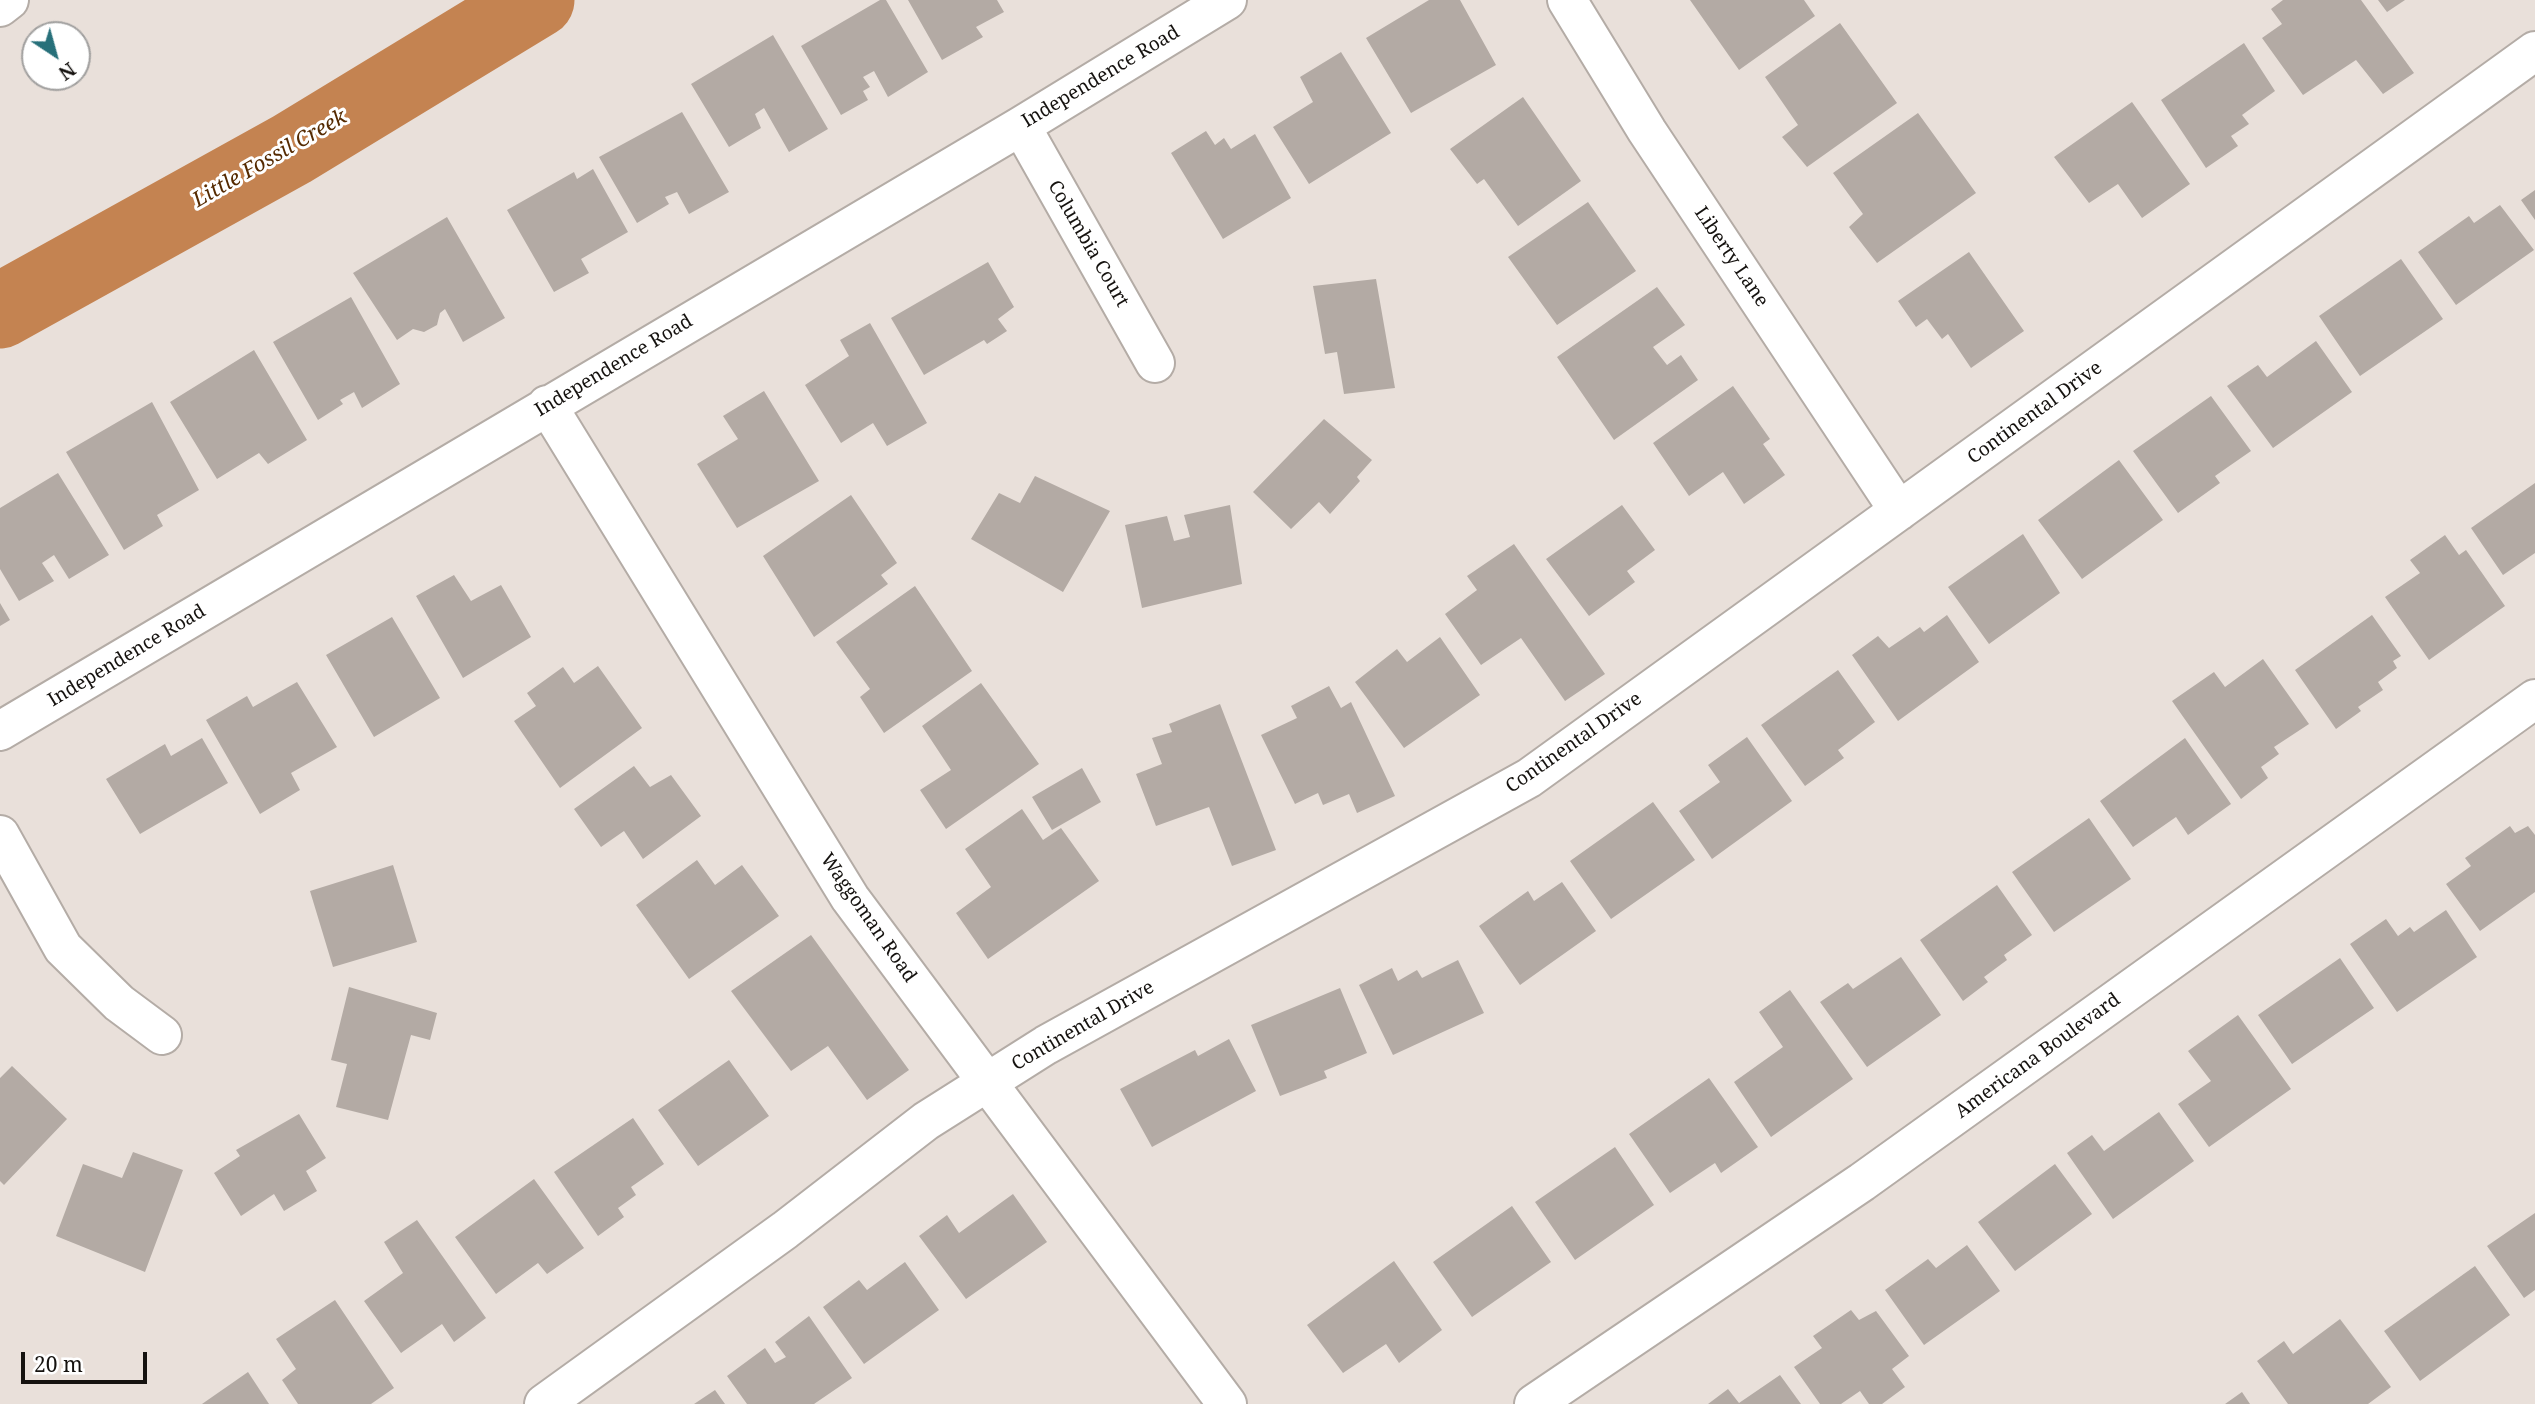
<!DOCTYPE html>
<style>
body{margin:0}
#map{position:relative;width:2535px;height:1404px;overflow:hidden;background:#e9e0da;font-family:"Noto Serif",serif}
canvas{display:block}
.north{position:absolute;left:21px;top:21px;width:70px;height:70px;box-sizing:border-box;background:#fff;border:2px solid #a1a09f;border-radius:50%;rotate:144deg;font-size:19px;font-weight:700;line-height:28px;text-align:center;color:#15120f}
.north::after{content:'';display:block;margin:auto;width:24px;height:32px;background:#27707a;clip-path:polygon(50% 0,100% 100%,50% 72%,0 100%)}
.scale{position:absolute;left:21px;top:1352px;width:126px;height:32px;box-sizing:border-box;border:4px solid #15120f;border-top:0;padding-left:9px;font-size:21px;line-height:24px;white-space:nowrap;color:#15120f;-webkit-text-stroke:5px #fff;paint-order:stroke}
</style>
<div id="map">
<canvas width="2535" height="1404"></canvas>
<div class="north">N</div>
<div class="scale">20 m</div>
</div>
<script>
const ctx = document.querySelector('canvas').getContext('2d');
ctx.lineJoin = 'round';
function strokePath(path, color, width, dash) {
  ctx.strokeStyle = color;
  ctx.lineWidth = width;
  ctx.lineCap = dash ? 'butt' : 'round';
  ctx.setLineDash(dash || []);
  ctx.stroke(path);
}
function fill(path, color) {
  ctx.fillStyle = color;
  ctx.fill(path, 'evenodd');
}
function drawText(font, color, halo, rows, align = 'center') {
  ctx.font = font + ' "Noto Serif",serif';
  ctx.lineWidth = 6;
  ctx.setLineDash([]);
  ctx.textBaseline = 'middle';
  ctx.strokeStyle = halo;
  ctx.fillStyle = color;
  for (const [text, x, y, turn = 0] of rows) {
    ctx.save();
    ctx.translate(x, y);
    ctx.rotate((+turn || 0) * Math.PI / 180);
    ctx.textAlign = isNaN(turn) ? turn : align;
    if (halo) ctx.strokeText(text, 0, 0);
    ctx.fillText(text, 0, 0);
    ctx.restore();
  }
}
const river = new Path2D(`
 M0,311L292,149L537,0`);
const building = new Path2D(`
 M880,0H886L928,72L888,97L874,71L863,77L870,87L863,91L868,100L841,115L801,46Z
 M908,0H997L1004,12L976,27L983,37L942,60Z
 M1429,0H1460L1496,65L1411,113L1366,38Z
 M1690,0H1804L1815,16L1739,70Z
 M2283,0H2361L2414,73L2383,94L2356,60L2303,95L2262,38L2282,24L2271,9Z
 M2378,0H2405L2387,12Z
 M1840,23L1897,103L1807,167L1782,137L1798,125L1765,77Z
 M773,35L828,129L789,152L764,108L755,114L761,128L729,147L691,84Z
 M2244,43L2275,91L2242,115L2249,124L2231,136L2238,146L2206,168L2161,100Z
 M1341,52L1391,133L1309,184L1273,127L1313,102L1300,77Z
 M1523,97L1581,181L1518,226L1484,179L1477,184L1450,149Z
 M2132,102L2190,184L2142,218L2118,184L2089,203L2054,157Z
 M682,112L729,192L689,214L677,192L665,197L669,204L637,223L599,157Z
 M1918,113L1976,193L1877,263L1849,227L1863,214L1833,173Z
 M1206,131L1215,145L1224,138L1231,149L1255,134L1291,198L1223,239L1171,153Z
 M593,169L628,232L581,259L589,273L554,292L507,210L574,172L577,179Z
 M2535,190V220L2521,200Z
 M1588,202L1636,271L1557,325L1508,257Z
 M2500,205L2534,250L2456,305L2418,252L2469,216L2474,223Z
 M447,217L505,318L463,342L445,309L440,313L437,325L424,332L413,329L397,340L353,273Z
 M1969,252L2024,331L1971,368L1948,334L1942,339L1927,319L1916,327L1898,301Z
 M2401,259L2443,319L2360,376L2319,316Z
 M988,262L1014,307L998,319L1007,331L987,344L984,340L924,375L891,318Z
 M1376,279L1395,388L1344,394L1337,352L1325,354L1313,286Z
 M1657,287L1685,325L1653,347L1667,365L1681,355L1698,380L1614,440L1557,357Z
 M351,297L400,384L362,408L354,392L340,400L343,404L318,420L273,342Z
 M870,323L927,423L887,446L873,423L841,443L805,385L849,356L840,340Z
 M2316,341L2352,392L2273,448L2227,386L2258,365L2267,377Z
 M254,350L307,440L268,464L259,453L217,479L170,402Z
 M1733,386L1770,439L1763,444L1785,475L1744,504L1723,472L1689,496L1653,443Z
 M764,391L819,481L737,528L697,464L738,439L723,416Z
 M2211,396L2251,451L2215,476L2220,483L2178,513L2133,451Z
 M152,402L199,490L157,515L163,526L124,550L66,452Z
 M1324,419L1372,460L1357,477L1360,481L1330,514L1319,502L1291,529L1253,492Z
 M2119,460L2163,520L2082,579L2038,520Z
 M58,473L109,555L69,579L54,555L42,563L54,581L19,601L0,569V508Z
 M1035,476L1110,511L1063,592L971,539L999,493L1020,503Z
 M2535,483V553L2503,575L2471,528Z
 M851,495L897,563L881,575L888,584L814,637L763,556Z
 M1230,505L1242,584L1142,608L1125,525L1167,516L1174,541L1190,537L1184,515Z
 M1622,505L1655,550L1627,571L1635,582L1589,616L1546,559Z
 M2023,534L2060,593L1989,644L1948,587Z
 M2445,535L2459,555L2466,550L2505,606L2429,660L2385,597L2420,573L2410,560Z
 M1514,544L1605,674L1565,701L1521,638L1481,665L1445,614L1477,590L1467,576Z
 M454,575L471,601L501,585L531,637L463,678L416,596Z
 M915,586L972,671L884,733L860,697L870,689L836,642Z
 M0,603L10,620L0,626Z
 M1947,615L1979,662L1898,721L1852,655L1878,636L1889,648L1920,627L1924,632Z
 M2372,615L2401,656L2393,661L2397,668L2378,682L2383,690L2358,707L2361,711L2336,729L2295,670Z
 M392,617L440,698L374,737L326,655Z
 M1440,637L1480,695L1404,748L1355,682L1397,649L1407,662Z
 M2263,659L2309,724L2274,747L2279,754L2261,767L2268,778L2241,799L2172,701L2214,672L2225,687Z
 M598,666L642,728L560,788L514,721L536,706L527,693L563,667L574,683Z
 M1838,670L1875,722L1838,750L1844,758L1805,786L1761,725Z
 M297,682L337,747L291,773L300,790L260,814L206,720L247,696L253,707Z
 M981,683L1039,764L946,829L920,790L951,770L922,726Z
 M1329,686L1341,708L1351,702L1395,796L1357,813L1349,794L1323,805L1318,793L1295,804L1261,735L1297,718L1291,706Z
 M1220,704L1276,850L1232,866L1209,807L1156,826L1136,774L1162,764L1152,738L1172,732L1169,724Z
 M1747,737L1792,801L1712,859L1679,811L1720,782L1708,765Z
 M202,738L228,783L140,834L106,779L165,744L171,756Z
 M2185,738L2231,804L2188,835L2176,817L2133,847L2100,801Z
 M634,766L650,787L671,775L701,816L643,859L624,831L601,847L574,809Z
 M1082,768L1101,802L1052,830L1032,797Z
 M1653,802L1695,860L1611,919L1570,861Z
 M1022,809L1043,840L1061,828L1099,881L988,959L956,913L991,887L965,849Z
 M2089,818L2131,879L2054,932L2012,872Z
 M2510,826L2515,833L2528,826L2535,835V892L2480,931L2446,884L2471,866L2465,858Z
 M697,860L715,885L742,865L779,916L689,979L636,905Z
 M393,865L417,942L333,967L310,891Z
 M1562,882L1596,931L1520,985L1479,926L1528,891L1534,901Z
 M1997,885L2032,935L2004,955L2007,960L1984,977L1988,982L1963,1001L1920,940Z
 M2446,910L2477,957L2397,1012L2350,944L2386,919L2398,936L2410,927L2414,932Z
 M811,935L909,1070L867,1100L828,1046L791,1071L731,991Z
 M1901,957L1941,1015L1867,1067L1820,1002L1848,983L1853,989Z
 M2340,958L2374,1008L2292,1064L2258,1015Z
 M1458,960L1484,1013L1393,1055L1359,985L1392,968L1398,981L1417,970L1422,978Z
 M349,987L437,1013L430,1040L411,1035L388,1120L336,1107L347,1064L331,1060Z
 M1340,988L1367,1053L1324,1071L1327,1078L1280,1096L1251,1025Z
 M1790,990L1853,1079L1771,1137L1734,1082L1783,1047L1759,1012Z
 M2238,1015L2291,1089L2209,1147L2178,1104L2211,1081L2188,1051Z
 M1229,1039L1256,1091L1152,1147L1120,1089L1195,1050L1198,1056Z
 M729,1060L769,1116L698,1166L658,1110Z
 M12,1066L67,1119L4,1185L0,1181V1078Z
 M1709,1078L1758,1147L1721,1173L1715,1163L1670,1193L1629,1134Z
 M2159,1112L2194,1161L2113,1219L2067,1153L2092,1135L2104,1151Z
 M299,1114L326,1158L306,1171L317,1191L284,1211L274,1194L241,1216L214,1173L240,1156L236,1150Z
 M633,1118L664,1164L631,1187L636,1195L618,1208L624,1217L598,1236L554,1172Z
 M1615,1147L1654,1205L1575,1260L1535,1202Z
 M133,1152L183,1170L145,1272L56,1236L83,1164L122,1178Z
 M2055,1164L2092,1214L2015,1271L1978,1222Z
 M534,1179L584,1248L547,1274L538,1263L496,1294L455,1237Z
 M1013,1194L1047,1242L966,1299L919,1236L947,1215L959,1233Z
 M1512,1206L1551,1262L1472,1317L1433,1262Z
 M2535,1213V1290L2524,1298L2487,1246Z
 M417,1220L486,1318L454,1342L442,1324L401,1353L364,1301L403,1273L384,1242Z
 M1967,1245L2000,1291L1924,1345L1885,1290L1928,1259L1936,1268Z
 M1394,1261L1442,1330L1399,1363L1386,1344L1343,1373L1307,1325Z
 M905,1262L939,1310L864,1364L823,1307L859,1280L867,1290Z
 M2475,1266L2510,1315L2420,1381L2384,1331Z
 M335,1300L394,1388L371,1404H298L282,1380L296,1369L276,1339Z
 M1851,1310L1859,1320L1876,1311L1909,1356L1892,1369L1905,1387L1882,1404H1869L1860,1391L1841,1404H1820L1794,1367L1822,1348L1813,1336Z
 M809,1316L852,1378L814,1404H747L727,1376L765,1348L775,1363L786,1357L775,1342Z
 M2340,1319L2391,1387L2368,1404H2288L2257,1361L2284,1341L2293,1354Z
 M248,1372L269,1404H202Z
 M1780,1375L1801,1404H1708L1728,1389L1739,1403Z
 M715,1390L725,1404H694Z
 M2242,1392L2250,1404H2225Z`);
const minor = new Path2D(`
 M1567,0L1647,131L1899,511
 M0,7L9,0
 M1021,126L1155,363
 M547,405L850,898L1227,1404
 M0,731L1021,126L1227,0
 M0,835L63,948L119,1003L162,1035
 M544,1404L785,1230L926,1121L1046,1045L1529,778L2535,51
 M1534,1404L1862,1182L2535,699`);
const streetNames = [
 ["Independence Road",1101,77,-31],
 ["Columbia Court",1088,244,60],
 ["Liberty Lane",1731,257,56],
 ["Independence Road",614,366,-31],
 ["Continental Drive",2035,413,-36],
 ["Independence Road",127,656,-31],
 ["Continental Drive",1574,743,-35],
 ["Waggoman Road",868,918,55],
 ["Continental Drive",1083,1026,-30],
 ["Americana Boulevard",2038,1056,-36]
];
const waterNames = [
 ["Little Fossil Creek",270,159,-30]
];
strokePath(river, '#c48351', 75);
fill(building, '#b3aaa4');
strokePath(minor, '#b4aca6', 42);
strokePath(minor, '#fff', 38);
drawText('19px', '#15120f', '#fff', streetNames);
drawText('italic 21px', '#552a01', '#fff', waterNames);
</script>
